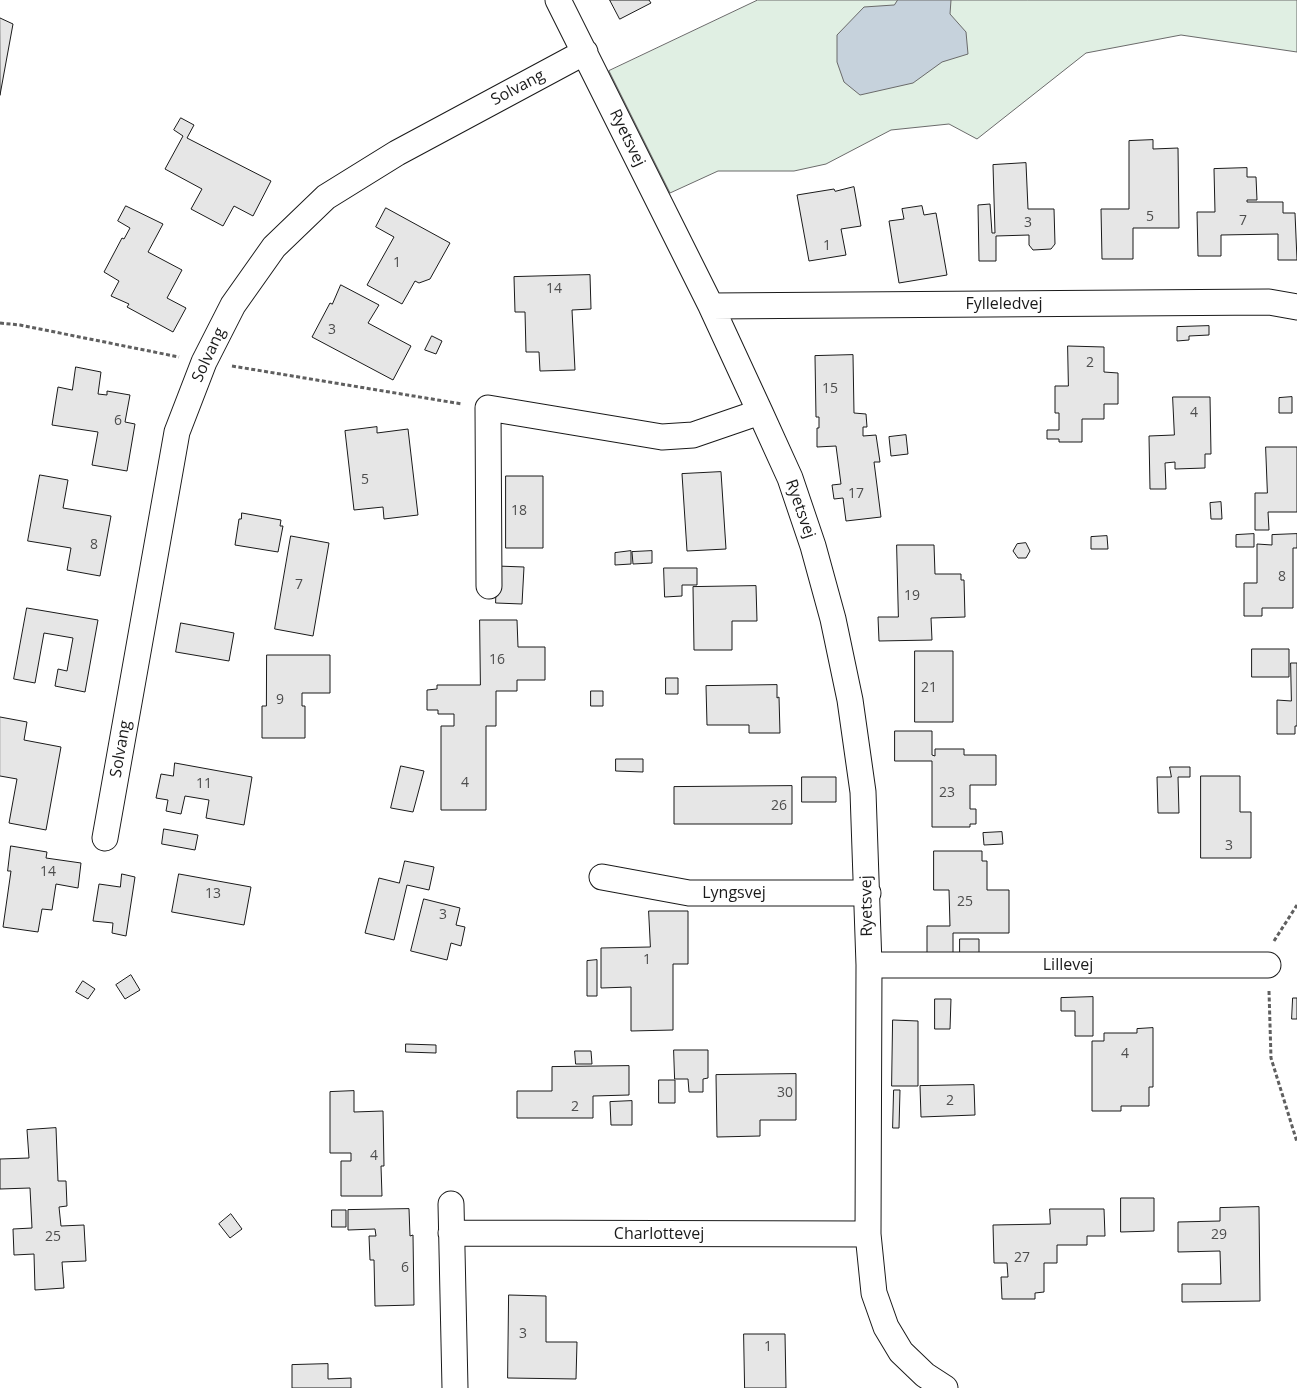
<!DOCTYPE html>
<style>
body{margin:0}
canvas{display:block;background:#fff}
</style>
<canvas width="1297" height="1388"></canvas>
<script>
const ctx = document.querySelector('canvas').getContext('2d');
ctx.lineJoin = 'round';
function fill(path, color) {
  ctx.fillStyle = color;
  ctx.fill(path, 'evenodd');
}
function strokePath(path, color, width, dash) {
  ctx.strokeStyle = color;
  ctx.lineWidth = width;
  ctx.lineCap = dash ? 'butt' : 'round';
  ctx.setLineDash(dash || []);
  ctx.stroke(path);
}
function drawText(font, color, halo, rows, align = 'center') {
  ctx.font = font + ' "Open Sans",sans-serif';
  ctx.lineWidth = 4;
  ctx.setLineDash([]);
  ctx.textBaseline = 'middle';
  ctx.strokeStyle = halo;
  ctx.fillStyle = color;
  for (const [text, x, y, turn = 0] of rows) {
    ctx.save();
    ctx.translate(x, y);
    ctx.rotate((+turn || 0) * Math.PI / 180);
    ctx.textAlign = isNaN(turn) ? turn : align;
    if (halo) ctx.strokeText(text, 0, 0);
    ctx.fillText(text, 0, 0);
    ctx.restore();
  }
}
const green = new Path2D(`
 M758,0H1297V52L1181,35L1086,53L977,139L949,124L891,130L826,164L794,171H718L670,193L609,71Z`);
const water = new Path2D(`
 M898,0H951L950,14L966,32L968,54L942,62L913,83L860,95L844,82L837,62V35L864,7L894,5Z`);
const building = new Path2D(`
 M610,0H649L651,3L620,19Z
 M0,18L13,24L0,95Z
 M181,118L194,125L187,138L271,181L253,216L234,206L223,226L191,209L202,189L165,169L183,136L174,130Z
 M1153,140V149L1178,148L1179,228H1133V259H1102L1101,209H1129V141Z
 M1026,163L1028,209H1054L1055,244L1051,249L1033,250L1029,245V235L996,236V261H979L978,205L990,204L992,233H995L993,165Z
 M1247,168V177H1256L1257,200H1247V202H1283V213H1295L1297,260H1278V234L1221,235V256H1198L1197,212H1215L1214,169Z
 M854,187L861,226L841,229L846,255L809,261L797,195L834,189L835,191Z
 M126,206L163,224L148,252L182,270L167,298L186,308L173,332L127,307L129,304L111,296L119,281L104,272L122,238L124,239L130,228L118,221Z
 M922,206L924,215L936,213L947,275L899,283L889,221L904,219L902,209Z
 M386,208L450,243L430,279L419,283L415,281L402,304L367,285L394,237L376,227Z
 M590,275L591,309L572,310L575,370L540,371L539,352H526L525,312H515L514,277Z
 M341,285L379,305L368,323L411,346L393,380L312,337L330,303L332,304Z
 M1209,326V335L1189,336V340L1177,341V327Z
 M432,336L442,341L436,354L425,350Z
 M1068,346L1104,347V372L1118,373V404H1104V419H1082V442H1059V439H1047V430H1059V413H1055V386H1068Z
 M853,355L854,413L866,414L867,427H863V436L876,435L880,462H874L881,517L846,521L843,498L834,499L832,485L841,484L836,446L817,447V428H819V417H816L815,356Z
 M76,367L101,372L98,394L107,395V391L130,395L125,422L135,424L127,471L92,465L98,432L52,425L58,387L72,390Z
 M1173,397H1210L1211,454H1205V468L1175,469V462L1165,463L1166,489H1150L1149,436L1174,435Z
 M1292,397V413H1279V398Z
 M377,427V433L408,429L418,515L384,519L383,507L354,510L345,431Z
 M906,435L908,454L891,456L889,437Z
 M1266,447H1297V512H1268L1269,530H1255V493H1267Z
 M721,472L726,549L687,551L682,474Z
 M40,475L68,480L63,508L111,516L100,576L67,570L71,548L28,541Z
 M506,476H543V548H506Z
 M1221,502L1222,519H1211L1210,503Z
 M242,513L281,520L280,526H283L278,552L235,545L239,519H241Z
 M1254,534V547H1236V535Z
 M1297,534V548H1293V608H1262V616H1244V583H1257V544L1272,545V535Z
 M291,536L329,543L313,636L275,629Z
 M1107,536L1108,549H1091V537Z
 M1026,543L1030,551L1026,558H1018L1013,551L1017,544Z
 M897,545H934L935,574H961V580H964L965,617L931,618L932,640L879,641L878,617H898Z
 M631,551V564L615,565V553Z
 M652,551V563L633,564L632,552Z
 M497,566L524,567L522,604L496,603Z
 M664,568H697V585H682V596L665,597Z
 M756,586L757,621H732V650H694L693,587Z
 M27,608L98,620L85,692L55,686L58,669L67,671L73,638L44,633L35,683L14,679Z
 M480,620H517L518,647H545V680H517V691H496V726H486V810H441V726H454V714H438V710H427V690L437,689V685H480Z
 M181,623L234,633L229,661L176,652Z
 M1252,649H1289V677H1252Z
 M915,651H953V722H915Z
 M267,655H330V693H302V706H305V738H262V706H266Z
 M1291,663H1297V726H1295V734H1277V700L1291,701Z
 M666,678H678V694H666Z
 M777,685V698L779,697L780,733H749V725H707L706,686Z
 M591,691H603V706H591Z
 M0,717L27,722L24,740L61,747L46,830L9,823L17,779L0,776Z
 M895,731H932V755L935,756V749H964V755H996V785H970V809H976V824H970V827H932V761H895Z
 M616,759H643V772L616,771Z
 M175,763L252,777L244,825L206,818L209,800L185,796L181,814L166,811L168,800L156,798L161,774L173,776Z
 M401,766L424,771L413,812L391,808Z
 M1170,767H1190V777H1178L1179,813H1158L1157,777H1171Z
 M1201,776H1240V812H1251V858H1201Z
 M802,777H836V802H802Z
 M792,786V824H674V787Z
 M164,829L198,835L195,850L162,844Z
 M1002,832L1003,844L984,845L983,833Z
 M11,846L47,852L46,858L81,863L78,888L56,884L52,910L42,909L38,932L3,927L11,871H8Z
 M934,851H982V861H987V890H1009V933H953V953H927V926H950L949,890H934Z
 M405,861L434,867L429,890L407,885L394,940L365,933L379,878L399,883Z
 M122,874L135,877L126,936L112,933L113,923L93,921L99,884L120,887Z
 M179,874L251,887L244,925L172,912Z
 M424,899L460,908L456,925L465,927L461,946L451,943L447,960L411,951Z
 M649,911H688V964H673V1030L631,1031V987L601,988V948L650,947Z
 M960,939H979V954H960Z
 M597,960V996H587V961Z
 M131,975L140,990L125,999L116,985Z
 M83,981L95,989L88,999L76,992Z
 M1093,997V1036H1075V1011H1061V998Z
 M1293,998H1297V1019H1292Z
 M935,999H951L950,1029H935Z
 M893,1020L918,1021V1086H892Z
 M1153,1028V1087H1149V1106H1121V1111H1092V1041H1104V1033H1137V1029Z
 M406,1044L436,1045V1053L406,1052Z
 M674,1050H708V1078L703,1079V1092H689L688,1079H675Z
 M575,1051H591L592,1064H576Z
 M629,1066V1095L593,1096V1118H517V1091H552V1067Z
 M796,1074V1120H760V1136L717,1137L716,1075Z
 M659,1080H675V1103H659Z
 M974,1085L975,1115L921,1117L920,1086Z
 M894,1090H900L899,1128H893Z
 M354,1091V1112L383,1111L384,1166H381L382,1196H341V1161H351V1153H330V1092Z
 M632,1101V1125H611L610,1102Z
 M56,1128L58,1181H66L67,1206L59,1207L61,1226L84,1225L86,1261L62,1262L64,1288L35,1290L34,1254L14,1255L13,1229L32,1228L30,1188L0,1189V1159L29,1158L27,1130Z
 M1121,1198H1154V1231L1121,1232Z
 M1259,1207L1260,1301L1182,1302V1284H1221L1220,1251L1178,1252V1222L1220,1221V1208Z
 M409,1209L410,1236L413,1235L414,1305L375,1306L374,1260H370L369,1236H376L375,1229L348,1230V1210Z
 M1050,1209H1104L1105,1236H1087V1245H1057V1263H1044V1292L1035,1293V1299H1002L1001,1277H1008L1007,1263H994L993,1225L1050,1224Z
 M332,1210H346V1227H332Z
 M231,1214L242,1229L230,1238L219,1224Z
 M509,1295L546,1296V1342H577L576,1379L508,1378Z
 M744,1334H785L786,1388H745Z
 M328,1364V1379L351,1378V1388H292V1365Z`);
const path = new Path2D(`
 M0,323L20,325L179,357
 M232,366L462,404
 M1274,941L1297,905
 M1269,991L1271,1058L1297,1142`);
const minor = new Path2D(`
 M558,0L711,306L760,412L790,478L813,546L833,619L850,700L863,792L869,965L868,1234L874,1293L886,1327L901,1352L925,1375L945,1388
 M711,306L1269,302L1297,307
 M489,586L488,408L662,437L693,435L760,412
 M105,838L177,432L204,362L233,305L274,247L326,197L397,153L585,52
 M602,877L689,893H868
 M869,965H1268
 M451,1204L455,1388
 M451,1233L868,1234`);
const numberNames = [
 ["5",1150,217],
 ["7",1243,221],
 ["3",1028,223],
 ["1",827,246],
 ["1",397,263],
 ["14",554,289],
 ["3",332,330],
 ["2",1090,363],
 ["15",830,389],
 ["4",1194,413],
 ["6",118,421],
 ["5",365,480],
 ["17",856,494],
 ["18",519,511],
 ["8",94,545],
 ["8",1282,577],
 ["7",299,585],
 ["19",912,596],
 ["16",497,660],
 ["21",929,688],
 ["9",280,700],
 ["4",465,783],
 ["11",204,784],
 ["23",947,793],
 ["26",779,806],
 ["3",1229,846],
 ["14",48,872],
 ["13",213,894],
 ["25",965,902],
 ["3",443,915],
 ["1",647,960],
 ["4",1125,1054],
 ["30",785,1093],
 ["2",950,1101],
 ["2",575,1107],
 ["4",374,1156],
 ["29",1219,1235],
 ["25",53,1237],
 ["27",1022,1258],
 ["6",405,1268],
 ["3",523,1334],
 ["1",768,1347]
];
const streetNames = [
 ["Solvang",518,88,-28],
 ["Ryetsvej",627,138,64],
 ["Fylleledvej",1004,304],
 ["Solvang",209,355,-65],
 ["Ryetsvej",800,509,71],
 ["Solvang",121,749,-80],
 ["Lyngsvej",734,893],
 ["Ryetsvej",867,906,-91],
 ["Lillevej",1068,965],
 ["Charlottevej",659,1234]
];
fill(green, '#e0efe3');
strokePath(green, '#6a6a6a', 1);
fill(water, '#c6d2dc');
strokePath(water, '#6a6a6a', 1);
fill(building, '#e6e6e6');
strokePath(building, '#1a1a1a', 1);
strokePath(minor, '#1a1a1a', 27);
strokePath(path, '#5f5f5f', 3, [4, 2.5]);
strokePath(minor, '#fff', 25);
drawText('14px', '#4d4d4d', null, numberNames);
drawText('16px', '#1a1a1a', '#fff', streetNames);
</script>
